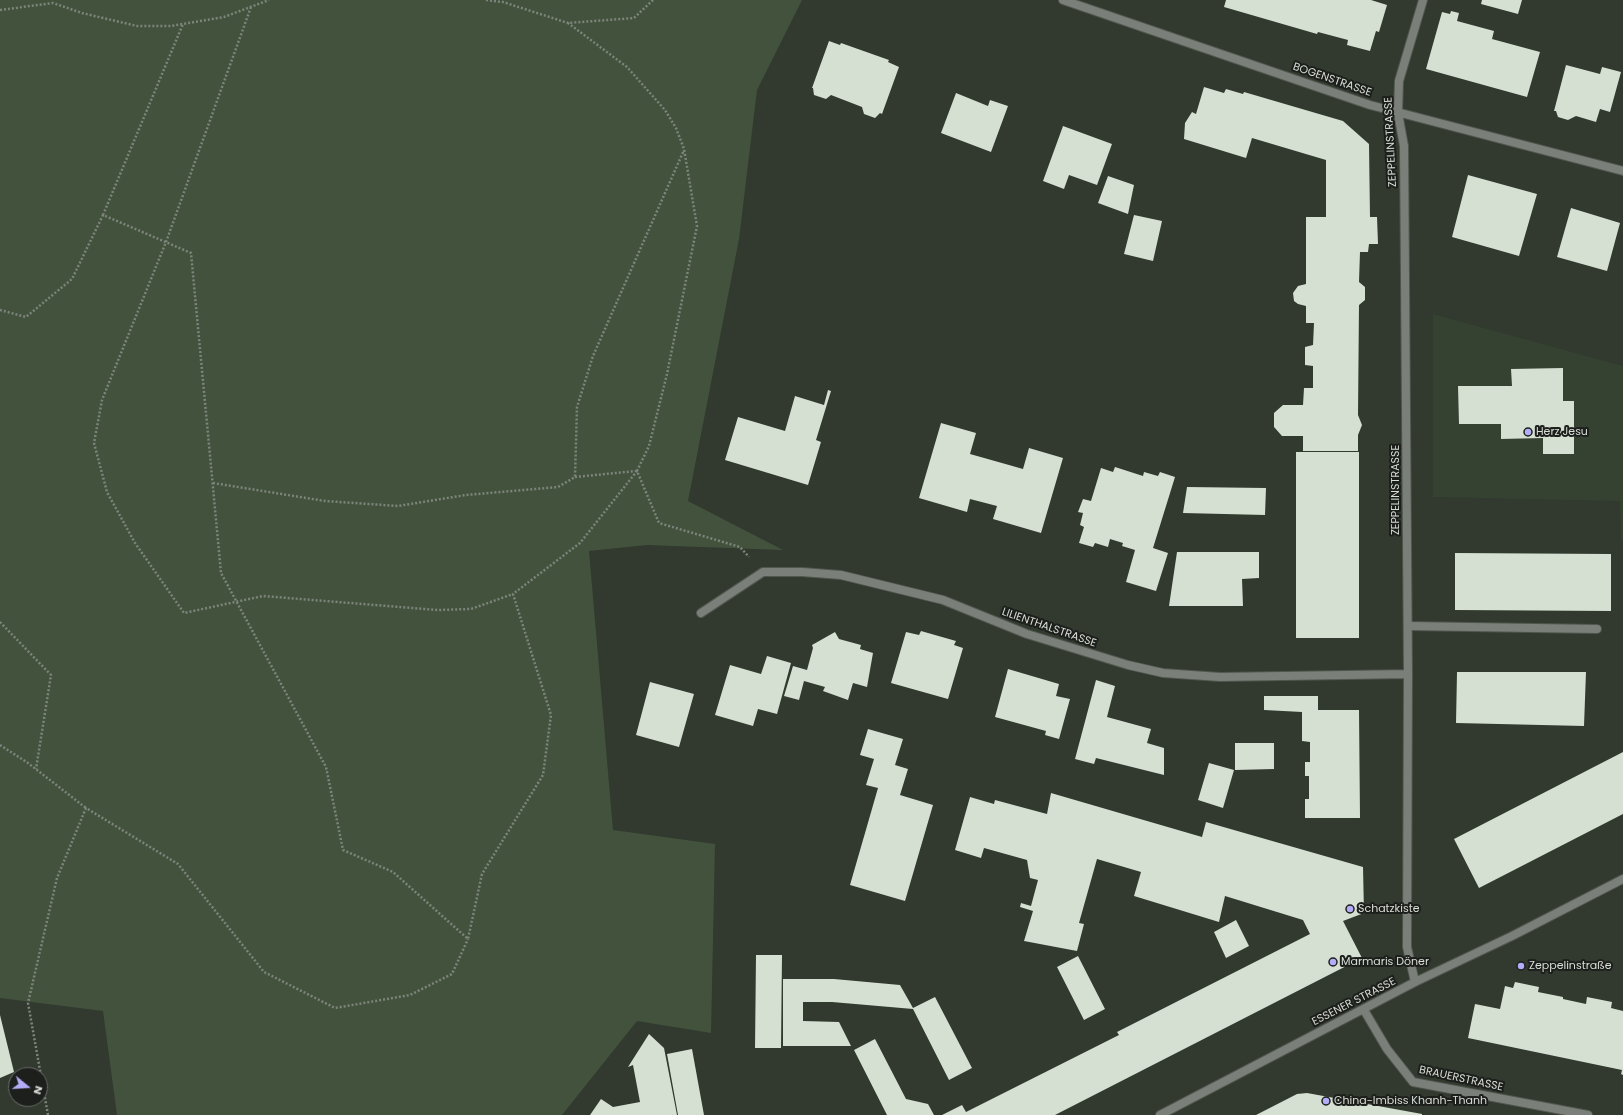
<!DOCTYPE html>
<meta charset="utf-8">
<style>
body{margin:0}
#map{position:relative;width:1623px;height:1115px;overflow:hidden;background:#32392f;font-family:Poppins,sans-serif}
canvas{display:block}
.north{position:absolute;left:8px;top:1067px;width:40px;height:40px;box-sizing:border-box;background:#1c1f1b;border:1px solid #676b66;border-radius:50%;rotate:108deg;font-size:11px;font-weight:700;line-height:16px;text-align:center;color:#d8ddd6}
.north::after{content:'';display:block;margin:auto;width:14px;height:18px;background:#b3adf9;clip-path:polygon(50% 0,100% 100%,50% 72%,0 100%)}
</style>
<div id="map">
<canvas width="1623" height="1115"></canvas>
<div class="north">N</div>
</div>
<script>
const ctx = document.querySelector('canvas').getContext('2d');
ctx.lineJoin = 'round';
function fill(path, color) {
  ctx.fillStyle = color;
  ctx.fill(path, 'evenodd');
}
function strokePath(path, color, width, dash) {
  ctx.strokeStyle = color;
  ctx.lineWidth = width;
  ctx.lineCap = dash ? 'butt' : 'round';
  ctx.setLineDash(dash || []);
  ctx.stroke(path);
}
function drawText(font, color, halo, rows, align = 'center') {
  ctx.font = font + ' Poppins,sans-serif';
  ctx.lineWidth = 4;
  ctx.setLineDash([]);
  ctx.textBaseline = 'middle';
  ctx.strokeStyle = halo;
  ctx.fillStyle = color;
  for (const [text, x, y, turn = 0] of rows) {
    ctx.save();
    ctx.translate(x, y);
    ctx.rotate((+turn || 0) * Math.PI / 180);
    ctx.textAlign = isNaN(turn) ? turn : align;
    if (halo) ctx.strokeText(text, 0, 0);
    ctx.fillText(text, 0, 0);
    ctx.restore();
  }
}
const built = new Path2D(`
 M1433,314L1623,366V541H1621L1620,501L1433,497Z`);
const green = new Path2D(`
 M0,0H802L757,90L739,239L688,501L783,550L647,545L589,551L613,830L715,844L711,1033L637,1021L562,1115H117L103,1011L0,998Z`);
const building = new Path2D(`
 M1226,0H1371L1387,5L1379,32L1376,31L1370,51L1347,45L1348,40L1318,32L1317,34L1224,7Z
 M1482,0H1522L1518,14L1481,4Z
 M1451,11L1459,13L1457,21L1494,31L1492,39L1540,52L1527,97L1426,69L1442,12L1450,14Z
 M829,41L840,45L841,43L889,60L888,62L899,67L882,114L880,113L875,118L864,114L862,107L831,95L826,99L814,95L813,88H812Z
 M1566,65L1600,74L1602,67L1621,72L1610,112L1600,109L1596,122L1576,116L1568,120L1558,117L1556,111H1554Z
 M1204,87L1224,93L1226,89L1243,94L1244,92L1343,121L1369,144L1370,217H1377L1378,244H1369L1368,252H1360L1359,282L1365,287V300L1359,305L1358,415L1362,425L1358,435V451H1303V436H1282L1274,427V413L1283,405H1303L1304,388H1313V366L1305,365V347L1313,345L1314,323H1306V306L1298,304L1294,301L1293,293L1298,286L1306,284V217H1326V160L1252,138L1246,158L1184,139L1185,123L1192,112L1196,114Z
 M956,93L988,106L990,100L1008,106L991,152L941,133Z
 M1063,126L1112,144L1097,185L1069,175L1064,189L1043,181Z
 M1468,175L1537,194L1519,256L1452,237Z
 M1108,176L1134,185L1128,214L1098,203Z
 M1571,208L1620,223L1607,271L1557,257Z
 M1134,215L1162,221L1153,261L1124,254Z
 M1563,368V401H1574V454H1543V438L1501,439V424H1459L1458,386H1512L1511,369Z
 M828,390L831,391L816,440L821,442L808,485L725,460L738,417L785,431L795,396L824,405Z
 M941,423L976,433L970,454L1009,465L1023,469L1029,448L1063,458L1041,533L993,519L997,506L970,499L967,512L919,498Z
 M1296,452H1359V638H1296Z
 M1115,467L1143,476L1144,472L1158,476L1160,472L1175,477L1153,548L1168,553L1156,591L1126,582L1135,550L1122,546L1123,543L1110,539L1108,547L1095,543L1093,547L1079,543L1084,527L1080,525L1083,513L1078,512L1083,499L1091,501L1101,468L1113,472Z
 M1187,487L1266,488L1265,515L1183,513Z
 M1177,552H1259V578L1242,579L1243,606H1169Z
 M1455,553L1611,554V611L1455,610Z
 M921,631L956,641L954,645L963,648L948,699L891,683L906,632L919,635Z
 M835,632L839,639L861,645L860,649L873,653L867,687L853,683L848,700L823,691L825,687L804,681L799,700L784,696L793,666L807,670L813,648L812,645Z
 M767,656L791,663L777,714L758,709L753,726L715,715L730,665L761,674Z
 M1008,669L1059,684L1056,696L1070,699L1059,739L1045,735L1046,731L995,717Z
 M1457,672H1586L1584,726L1456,723Z
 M1096,680L1115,686L1107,717L1151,729L1147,743L1164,748V775L1096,758L1094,764L1075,759Z
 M650,682L694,694L679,747L636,735Z
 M1264,696H1318V710H1359L1360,818H1305V799H1309V776H1305V762H1310V742L1302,741V712L1264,710Z
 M868,729L903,739L895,765L908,769L900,795L933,805L905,901L850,885L878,788L866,785L874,759L860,755Z
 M1235,743H1274V769L1235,770Z
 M1623,752V814L1479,888L1454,839Z
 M1209,763L1234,770L1223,808L1198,800Z
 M1051,793L1202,837L1206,822L1363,867L1364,913L1343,921L1362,958L1055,1115H942L962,1105L966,1112L1119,1035L1117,1032L1310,934L1303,920L1225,896L1219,922L1134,896L1141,872L1097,859L1079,923L1084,924L1077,951L1024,941L1033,911L1020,907L1021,903L1031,906L1038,880L1030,878L1027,860L984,848L981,858L955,850L970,797L994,804L995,800L1047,814Z
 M1236,920L1249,946L1226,958L1214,932Z
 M756,955H782L781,1048H755Z
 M1078,956L1105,1009L1084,1020L1057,967Z
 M783,979H834L900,985L913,1008L935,997L972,1068L949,1080L913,1009L832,1002H803V1021L839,1022L851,1046H783Z
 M1515,982L1539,987L1538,992L1563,997V999L1586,1004L1587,997L1612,1002L1611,1008L1623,1011V1075L1621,1074L1622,1070L1468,1038L1475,1004L1500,1009L1505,986L1513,988Z
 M0,1015L14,1072L0,1078Z
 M649,1034L664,1048L677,1115H590L601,1099L613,1107L640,1102L633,1065L628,1067Z
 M875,1039L906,1099L928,1104L934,1115H887L854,1050Z
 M692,1049L704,1115H678L667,1054Z
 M1307,1093L1422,1114V1115H1256L1297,1094Z`);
const path = new Path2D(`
 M486,0L503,2L568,23
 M653,0L634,18L568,23L627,67L665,110L676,128L684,149L697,226L667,374L649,446L637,471L659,523L740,547L749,557
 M251,7L166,242L102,400L94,443L107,492L135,543L184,613L263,596L437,610L471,609L513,594
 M0,10L53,3L82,13L137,26H171L224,17L269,0
 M103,215L183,24
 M0,310L26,317L72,279L103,215L191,253L221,573L326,767L343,850L393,872L468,939L482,874L543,775L551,715L513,594L580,543L637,471
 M575,477L636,471
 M213,483L325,501L398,506L466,495L558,487L575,477L577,407L593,356L684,150
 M0,622L51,675L36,769
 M0,745L28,763L86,808
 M48,1115L28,1003L57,878L86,808L178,864L264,972L335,1008L410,995L452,974L468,939`);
const service = new Path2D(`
 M1408,626L1597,629`);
const minor = new Path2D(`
 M1063,0L1370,105L1623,171
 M701,613L763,572H802L841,575L943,600L1027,634L1128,665L1163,673L1220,677L1408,674
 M1415,982L1407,947L1408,674L1404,146L1398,113L1399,81L1423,0
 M1364,1010L1387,1049L1413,1082L1588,1115
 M1160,1115L1415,982L1512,936L1623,879`);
const markers = [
 [1528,432,4,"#b3adf9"],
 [1350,909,4,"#b3adf9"],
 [1333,962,4,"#b3adf9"],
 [1521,966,4,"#b3adf9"],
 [1326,1101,4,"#b3adf9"]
];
const streetNames = [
 ["BOGENSTRASSE",1332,80,19],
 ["ZEPPELINSTRASSE",1391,142,-93],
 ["ZEPPELINSTRASSE",1396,490,-90],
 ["LILIENTHALSTRASSE",1049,628,19],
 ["ESSENER STRASSE",1354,1002,-27],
 ["BRAUERSTRASSE",1461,1079,12]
];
const poiNames = [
 ["Herz Jesu",1536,432],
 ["Schatzkiste",1358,909],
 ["Marmaris Döner",1341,962],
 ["Zeppelinstraße",1529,966],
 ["China-Imbiss Khanh-Thanh",1334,1101]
];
fill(built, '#354131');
fill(green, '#43523d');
fill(building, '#d5dfd2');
strokePath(service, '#50574d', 10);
strokePath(minor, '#50574d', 10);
strokePath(path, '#7d847b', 2.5, [2, 2]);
strokePath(service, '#7b7f7a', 8);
strokePath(minor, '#7b7f7a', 8);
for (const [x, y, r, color] of markers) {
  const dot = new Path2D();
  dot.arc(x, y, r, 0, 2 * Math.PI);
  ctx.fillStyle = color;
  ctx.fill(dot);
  strokePath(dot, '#1c1f1b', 1.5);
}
drawText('11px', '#d8ddd6', '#1c1f1b', streetNames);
drawText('11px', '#d8ddd6', '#1c1f1b', poiNames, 'left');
</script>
